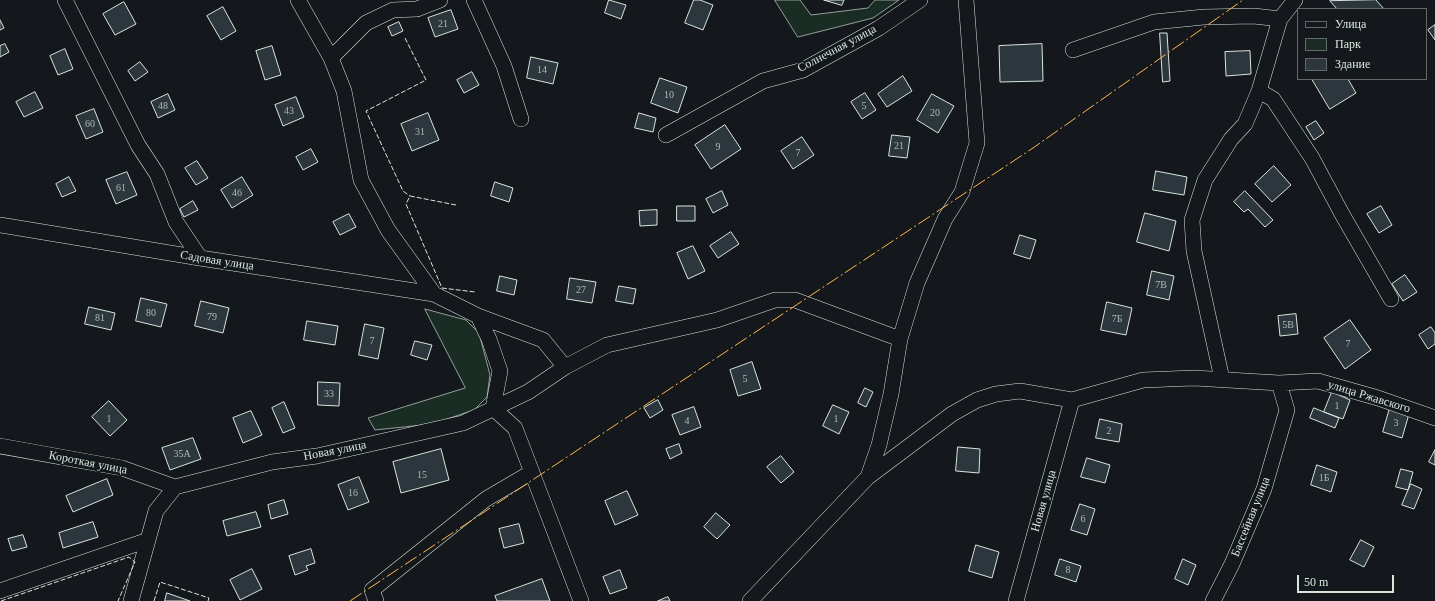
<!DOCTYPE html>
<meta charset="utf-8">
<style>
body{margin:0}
#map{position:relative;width:1435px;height:601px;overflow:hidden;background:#14181c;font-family:"Times New Roman",serif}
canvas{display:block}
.legend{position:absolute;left:1297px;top:8px;width:130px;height:72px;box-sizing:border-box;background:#14181c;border:1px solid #626a69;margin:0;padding:5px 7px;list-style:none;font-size:12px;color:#d8e6dc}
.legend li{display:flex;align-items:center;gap:8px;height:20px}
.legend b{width:20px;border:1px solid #626a69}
.scale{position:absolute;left:1297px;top:575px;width:97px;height:18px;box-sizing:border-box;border:2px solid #d8e6dc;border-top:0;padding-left:5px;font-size:12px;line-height:14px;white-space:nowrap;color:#d8e6dc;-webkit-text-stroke:3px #14181c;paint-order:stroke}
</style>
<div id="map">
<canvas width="1435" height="601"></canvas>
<ul class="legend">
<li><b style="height:5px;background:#14181c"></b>Улица</li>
<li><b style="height:11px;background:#1a2d24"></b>Парк</li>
<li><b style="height:11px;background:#2c363c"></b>Здание</li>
</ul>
<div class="scale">50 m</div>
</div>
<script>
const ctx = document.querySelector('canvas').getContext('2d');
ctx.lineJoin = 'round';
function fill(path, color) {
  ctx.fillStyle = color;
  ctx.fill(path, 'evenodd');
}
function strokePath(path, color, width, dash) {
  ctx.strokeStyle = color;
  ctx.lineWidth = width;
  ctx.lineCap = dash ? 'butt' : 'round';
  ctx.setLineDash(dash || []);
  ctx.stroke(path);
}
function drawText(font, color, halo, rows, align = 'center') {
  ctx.font = font + ' "Times New Roman",serif';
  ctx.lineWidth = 3;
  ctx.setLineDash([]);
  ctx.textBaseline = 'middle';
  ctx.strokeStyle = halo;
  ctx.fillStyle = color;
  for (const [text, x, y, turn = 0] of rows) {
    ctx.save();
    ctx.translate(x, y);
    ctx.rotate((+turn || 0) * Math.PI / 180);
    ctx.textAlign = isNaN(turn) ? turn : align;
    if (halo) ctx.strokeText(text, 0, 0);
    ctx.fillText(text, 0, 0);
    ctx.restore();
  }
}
const green = new Path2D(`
 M775,0H800L811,15L868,8L875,0H899L873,18L798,37Z
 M425,309L466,320L479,333L490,375L487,397L474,410L432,424L375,430L368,418L465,388Z`);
const building = new Path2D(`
 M609,0L626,5L621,19L605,13Z
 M694,0H700L713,5L703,30L685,23Z
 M824,0H844L842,5Z
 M1376,0L1384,9H1337L1330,1Z
 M124,2L136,24L115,35L103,14Z
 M223,7L236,31L221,40L207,16Z
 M451,10L458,29L435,37L428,18Z
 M0,20L4,28L0,30Z
 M399,22L403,31L392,36L388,27Z
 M1435,25V40L1428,30Z
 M1160,33H1167L1170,81L1163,82Z
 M5,44L9,52L0,57V46Z
 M1042,44L1043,81L1000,82L999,46Z
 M272,46L281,75L265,80L256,51Z
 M65,49L73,69L58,75L50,56Z
 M1250,51L1251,74L1226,76L1225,52Z
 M531,57L558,63L553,84L527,78Z
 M140,62L148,72L135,81L128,71Z
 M472,72L479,85L464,93L457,80Z
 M903,76L912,91L887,107L878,94Z
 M660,78L687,87L678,113L651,103Z
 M1312,79H1348L1356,93L1330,109Z
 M35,92L43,108L24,117L16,102Z
 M865,93L876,110L862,119L851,102Z
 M168,94L175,110L158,118L151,102Z
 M932,94L954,106L938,133L917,120Z
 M296,97L304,117L283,126L275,105Z
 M94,109L103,132L86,139L76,116Z
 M428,113L439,140L412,151L401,124Z
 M639,113L656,118L653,132L635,128Z
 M1316,121L1324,133L1314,140L1306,127Z
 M725,125L741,149L711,169L695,145Z
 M892,135L910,137L907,158L889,156Z
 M802,137L814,155L793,169L781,151Z
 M311,149L318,162L303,170L296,157Z
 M197,161L208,178L196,185L185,168Z
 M1274,166L1291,185L1272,202L1255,184Z
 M1156,171L1187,177L1184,195L1153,190Z
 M127,172L137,195L116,204L106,180Z
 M69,177L76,191L62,197L56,184Z
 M242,177L253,195L232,208L221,190Z
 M495,182L513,188L509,202L491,196Z
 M722,191L728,205L713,213L706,199Z
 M1245,191L1273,220L1265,227L1248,209L1244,212L1234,202Z
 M193,201L198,210L184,217L180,209Z
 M677,206H695V221H677Z
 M1381,206L1392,225L1379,233L1367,214Z
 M657,210V225L640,226L639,211Z
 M1145,213L1176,221L1169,251L1137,242Z
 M349,214L356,227L340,235L333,222Z
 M731,232L739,244L718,258L710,246Z
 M1020,235L1036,240L1030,259L1014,254Z
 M693,246L705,271L688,279L677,253Z
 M1152,271L1174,276L1169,300L1147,295Z
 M1405,275L1417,292L1403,301L1392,284Z
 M500,276L517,280L514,295L497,291Z
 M570,278L596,282L592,303L567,299Z
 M619,286L636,289L633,304L616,301Z
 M141,298L167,304L161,327L136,321Z
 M201,301L229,308L223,333L195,326Z
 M1107,302L1132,308L1126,335L1101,330Z
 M89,307L115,313L111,330L85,324Z
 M1296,314L1298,334L1280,336L1278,316Z
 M1350,320L1371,350L1345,369L1324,338Z
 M307,321L338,326L335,345L304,340Z
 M365,324L384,328L378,359L359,355Z
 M1431,327L1435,333V344L1428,349L1419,335Z
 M415,341L432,345L427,360L411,355Z
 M752,362L761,389L738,396L730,370Z
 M318,382L340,383L339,406L318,405Z
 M865,388L873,392L866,407L858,403Z
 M1332,392L1350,400L1343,419L1324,412Z
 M658,400L663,410L650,418L644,408Z
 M109,401L127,420L110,436L92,417Z
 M284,402L295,428L283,433L272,408Z
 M833,405L849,412L839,434L823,426Z
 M694,407L701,427L680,435L672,415Z
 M1314,408L1339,418L1335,428L1310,418Z
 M1390,408L1409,414L1402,438L1383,432Z
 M251,411L262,435L243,443L233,418Z
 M1100,419L1122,424L1119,442L1096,438Z
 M193,438L201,459L170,470L162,448Z
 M679,444L682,453L670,459L666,449Z
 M958,447L980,449L979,473L956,471Z
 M441,449L449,480L401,493L393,462Z
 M1435,450V465L1429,462Z
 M781,456L794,472L781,483L767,467Z
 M1087,458L1110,465L1105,483L1081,477Z
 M1317,465L1337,472L1331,492L1311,485Z
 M1401,469L1413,472L1408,490L1396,487Z
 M359,477L369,502L348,510L338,485Z
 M107,479L113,495L73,512L66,496Z
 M1411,484L1422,489L1414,509L1402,505Z
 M627,491L638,515L615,525L605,501Z
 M284,500L288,514L271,519L268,505Z
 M1080,504L1095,509L1087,535L1071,530Z
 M256,512L261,527L227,536L223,521Z
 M716,513L730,525L717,539L704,527Z
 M93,522L98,537L63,548L59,533Z
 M519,524L524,543L504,548L499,529Z
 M23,535L27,547L12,551L8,539Z
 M1361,540L1374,547L1364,567L1350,560Z
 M976,545L999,552L992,578L969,571Z
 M311,549L315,563L306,566L308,570L295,575L289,556Z
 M1060,559L1081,566L1076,582L1055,575Z
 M1183,559L1196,565L1188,585L1175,579Z
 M252,569L262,589L240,600L230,580Z
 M620,570L627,588L610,594L603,577Z
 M542,579L550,601H497L495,596Z
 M167,593L190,601H165Z
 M668,597L670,601H658Z`);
const minor = new Path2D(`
 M65,0L138,145L157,174L176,222L200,258
 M298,0L331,58L344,91L361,180L388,230L434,294L478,316L489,339L500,371L493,408
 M474,0L504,66L521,119
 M1073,50L1154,22L1204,17L1254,16L1280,19
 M331,58L366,23L393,10L417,9L440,0
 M1259,91L1273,99L1312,158L1342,214L1391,299
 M666,135L763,81L803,70L879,28L920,0
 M0,225L200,258L434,294
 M478,316L543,340L565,367
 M1222,379L1194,251L1192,220L1205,180L1231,139L1245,124L1259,91L1280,19L1295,0
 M493,408L515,428L581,601
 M0,446L122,468L175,487
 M868,477L879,445L891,394L900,339L917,283L945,219L962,192L977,143L966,0
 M175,487L272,462L317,456L463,423L528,392L565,367L607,345L717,320L775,300H795L900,339
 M0,591L148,540
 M131,601L156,511L175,487
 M376,601L372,590L486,499L532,472
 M750,601L868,477L952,414L977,400L996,394L1020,391L1072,400L1143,380L1194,378L1279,383L1318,381L1378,398L1435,418
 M1016,601L1072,400
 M1213,601L1232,564L1264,489L1287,410L1279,383`);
const fence = new Path2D(`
 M405,38L426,80L366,111L403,191L410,196
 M456,205L410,196L406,204L442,288L475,292
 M1,601L129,557L135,562L118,601
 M154,601L160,582L209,598L208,601`);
const power = new Path2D(`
 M350,601L1033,148L1243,0`);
const numberNames = [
 ["21",443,24],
 ["14",542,70],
 ["10",669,95],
 ["48",163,106],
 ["5",864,106],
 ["43",289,111],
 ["20",935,113],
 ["60",90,124],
 ["31",420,132],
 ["21",899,146],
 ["9",718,147],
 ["7",798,153],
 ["61",121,188],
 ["46",237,193],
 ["7В",1161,285],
 ["27",581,290],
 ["80",151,313],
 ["79",212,317],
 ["81",100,318],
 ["7Б",1117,319],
 ["5В",1288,325],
 ["7",372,341],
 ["7",1348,344],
 ["5",745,379],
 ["33",329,394],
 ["1",1337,406],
 ["1",109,419],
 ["1",836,419],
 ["4",687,421],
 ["3",1396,423],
 ["2",1109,431],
 ["35А",182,454],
 ["15",422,475],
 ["1Б",1324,478],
 ["16",353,493],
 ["6",1083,519],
 ["8",1068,570]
];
const streetNames = [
 ["Солнечная улица",837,49,-28],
 ["Садовая улица",217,261,9],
 ["улица Ржавского",1369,397,17],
 ["Новая улица",335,451,-11],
 ["Короткая улица",88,463,11],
 ["Новая улица",1044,501,-74],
 ["Бассейная улица",1251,517,-68]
];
fill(green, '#1a2d24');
strokePath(green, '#939e99', 1);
fill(building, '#2c363c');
strokePath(building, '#d8e6dc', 1);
strokePath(minor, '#d8e6dc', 16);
strokePath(minor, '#14181c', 15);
strokePath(fence, '#d8e6dc', 1, [5, 2]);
strokePath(power, '#ffb74d', 1, [14, 3, 2, 3]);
drawText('10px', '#adbab4', null, numberNames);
drawText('12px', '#d8e6dc', '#14181c', streetNames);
</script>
